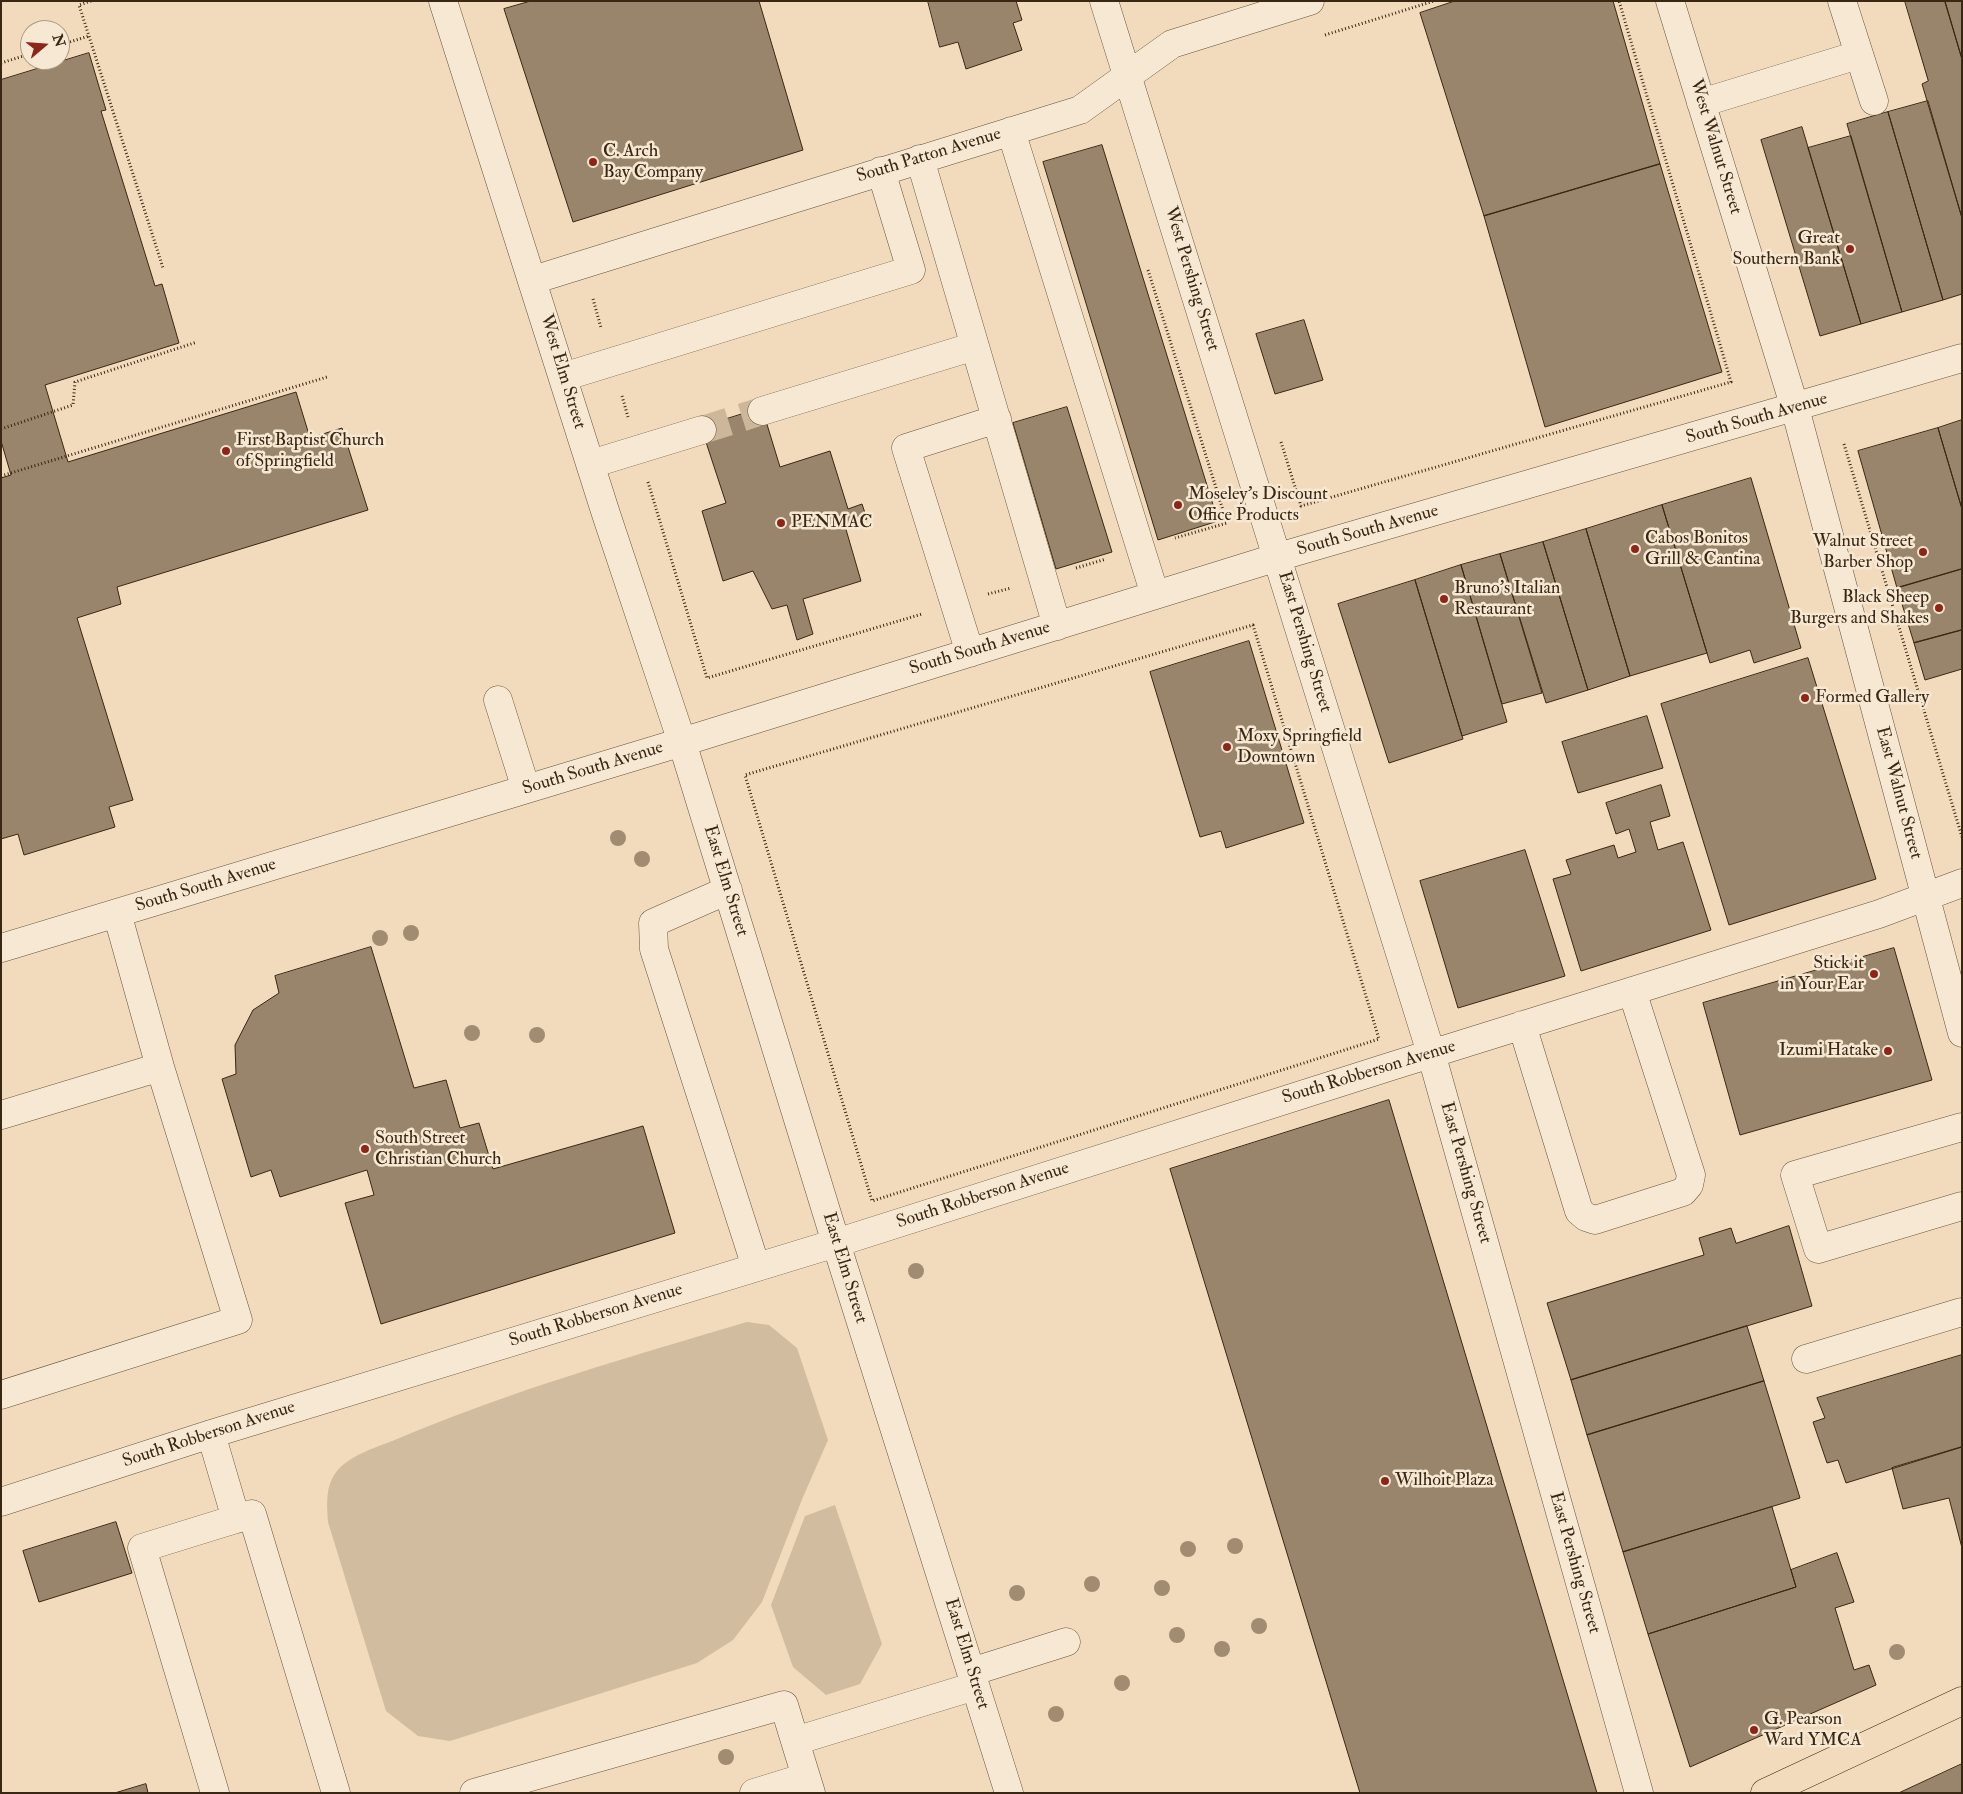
<!DOCTYPE html>
<meta charset="utf-8">
<style>
body{margin:0}
#map{position:relative;width:1963px;height:1794px;overflow:hidden;background:#f1dbbc;font-family:"IM FELL Double Pica",serif}
canvas{display:block}
.frame{position:absolute;inset:0;border:2px solid #3a2713;pointer-events:none}
.north{position:absolute;left:20px;top:20px;width:50px;height:50px;box-sizing:border-box;background:#f6e8d3;border:1px solid #ab9b86;border-radius:50%;rotate:72deg;font-size:14px;font-weight:700;line-height:20px;text-align:center;color:#3a2713}
.north::after{content:'';display:block;margin:auto;width:18px;height:22px;background:#8f2418;clip-path:polygon(50% 0,100% 100%,50% 72%,0 100%)}
</style>
<div id="map">
<canvas width="1963" height="1794"></canvas>
<div class="frame"></div>
<div class="north">N</div>
</div>
<script>
const ctx = document.querySelector('canvas').getContext('2d');
ctx.lineJoin = 'round';
function fill(path, color) {
  ctx.fillStyle = color;
  ctx.fill(path, 'evenodd');
}
function strokePath(path, color, width, dash) {
  ctx.strokeStyle = color;
  ctx.lineWidth = width;
  ctx.lineCap = dash ? 'butt' : 'round';
  ctx.setLineDash(dash || []);
  ctx.stroke(path);
}
function drawText(font, color, halo, rows, align = 'center') {
  ctx.font = font + ' "IM FELL Double Pica",serif';
  ctx.lineWidth = 5;
  ctx.setLineDash([]);
  ctx.textBaseline = 'middle';
  ctx.strokeStyle = halo;
  ctx.fillStyle = color;
  for (const [text, x, y, turn = 0] of rows) {
    ctx.save();
    ctx.translate(x, y);
    ctx.rotate((+turn || 0) * Math.PI / 180);
    ctx.textAlign = isNaN(turn) ? turn : align;
    if (halo) ctx.strokeText(text, 0, 0);
    ctx.fillText(text, 0, 0);
    ctx.restore();
  }
}
const green = new Path2D(`
 M747,1322L769,1325L797,1348L828,1440L803,1497L762,1602L733,1640L697,1663L450,1741L418,1736L386,1711L328,1522C327,1504 325,1486 337,1471C351,1454 378,1447 397,1439C510,1391 629,1357 747,1322Z
 M835,1505L882,1644L860,1684L826,1695L793,1667L771,1605L805,1516Z`);
const building = new Path2D(`
 M531,1H759L803,150L573,222L504,9Z
 M928,1H1016L1022,20L1013,23L1022,50L966,69L958,42L940,47Z
 M1455,1H1613L1660,164L1484,216L1420,13Z
 M1905,1H1945L1962,59V218L1922,84L1928,81Z
 M1945,1H1962V59Z
 M89,53L106,110L101,111L155,286L162,284L179,343L45,385L68,462L296,392L310,438L342,428L368,510L117,587L121,604L77,618L133,800L109,807L115,827L24,855L18,834L1,839V478L11,475L1,441V80Z
 M1928,101L1962,218V294L1943,300L1888,112Z
 M1888,112L1943,300L1902,312L1847,124Z
 M1802,127L1861,324L1820,336L1761,140Z
 M1851,136L1902,312L1861,324L1808,148Z
 M1102,145L1218,521L1158,540L1043,162Z
 M1660,164L1722,372L1545,427L1484,216Z
 M1304,320L1323,380L1275,394L1256,334Z
 M1067,407L1112,552L1056,569L1013,423Z
 M762,408L780,467L830,451L848,509L862,504L867,519L845,526L861,581L803,599L813,634L797,640L787,605L772,609L753,571L723,581L702,511L726,503L701,427Z
 M1962,420V509L1938,428Z
 M1938,428L1962,509V569L1897,588L1858,451Z
 M1751,478L1801,648L1754,663L1750,650L1710,663L1662,505Z
 M1662,505L1707,653L1630,676L1586,529Z
 M1586,529L1630,676L1588,690L1543,542Z
 M1543,542L1588,690L1546,703L1500,554Z
 M1500,554L1542,693L1502,704L1461,565Z
 M1461,565L1507,722L1462,736L1415,580Z
 M1962,569V630L1914,643L1897,588Z
 M1415,580L1463,739L1389,763L1338,604Z
 M1962,630V669L1925,680L1914,643Z
 M1249,641L1304,823L1226,848L1221,831L1200,837L1150,672Z
 M1808,658L1876,879L1729,925L1661,704Z
 M1647,716L1663,768L1578,793L1562,742Z
 M1661,785L1670,816L1650,822L1658,850L1683,842L1711,930L1581,971L1553,879L1571,874L1566,860L1614,845L1618,858L1636,852L1629,829L1616,834L1606,803Z
 M1525,850L1565,976L1458,1008L1420,881Z
 M371,947L414,1088L446,1080L460,1128L479,1123L493,1169L643,1126L675,1233L381,1324L345,1203L374,1195L367,1170L280,1197L271,1170L251,1177L222,1079L236,1074L235,1045L253,1010L279,993L275,976Z
 M1894,948L1932,1080L1740,1135L1703,1003Z
 M1389,1100L1597,1793H1360L1170,1169Z
 M1789,1226L1812,1306L1571,1380L1547,1303L1704,1255L1699,1238L1731,1228L1736,1243Z
 M1747,1326L1764,1381L1587,1435L1571,1380Z
 M1962,1355V1447L1846,1483L1838,1460L1827,1463L1813,1422L1825,1418L1817,1398Z
 M1764,1381L1800,1498L1623,1552L1587,1435Z
 M1962,1447V1548L1949,1498L1903,1509L1892,1468Z
 M1772,1507L1796,1587L1648,1634L1623,1552Z
 M116,1522L132,1573L39,1602L23,1551Z
 M1837,1553L1854,1602L1835,1608L1854,1670L1869,1665L1876,1685L1690,1767L1648,1634L1796,1587L1791,1570Z
 M1962,1764V1793H1899Z
 M146,1784L148,1793H115Z`);
const minorTunnel = new Path2D(`
 M702,430L762,411`);
const path = new Path2D(`
 M91,1L79,5L163,268
 M1325,35L1434,1
 M60,45L89,36
 M1,63L30,54
 M1148,270L1227,523L1175,538
 M593,299L601,328
 M622,396L628,417
 M1,429L73,405L75,382L197,342
 M1281,442L1301,506L1731,382L1619,1
 M1844,444L1962,837
 M1,476L327,377
 M648,482L707,678L922,614
 M1076,568L1106,559
 M988,594L1011,588
 M1253,625L1379,1039L872,1201L745,775Z`);
const minor = new Path2D(`
 M443,1L606,514L682,742L836,1243L1009,1793
 M1104,1L1431,1053L1639,1793
 M1670,1L1795,408L1962,1033
 M1842,1L1874,101
 M1701,103L1858,55
 M1011,131L1155,595
 M920,159L1057,626
 M533,280L1080,110L1172,44L1310,1
 M563,377L911,270L881,171
 M762,411L975,346
 M591,464L702,430
 M970,653L906,448L997,419
 M498,700L526,789
 M728,890L653,923L654,949L756,1267
 M1,948L682,742L1278,557L1962,358
 M1522,1025L1579,1211L1586,1217L1595,1220L1683,1192L1689,1185L1691,1175L1632,991
 M1,1115L160,1067
 M1962,1127L1795,1175L1818,1249L1962,1206
 M1806,1359L1962,1312
 M1,1395L238,1320L160,1067L117,913
 M211,1434L236,1519
 M1,1502L211,1434L836,1243L1392,1066L1879,914L1962,883
 M971,1672L1066,1642
 M215,1793L142,1548L252,1514L336,1793
 M474,1793L784,1705L795,1741
 M754,1793L806,1777
 M811,1793L795,1741L975,1686`);
const major = new Path2D(`
 M1765,1793L1962,1701`);
const trees = [
 [618,838],
 [642,859],
 [411,933],
 [380,938],
 [472,1033],
 [537,1035],
 [916,1271],
 [1235,1546],
 [1188,1549],
 [1092,1584],
 [1162,1588],
 [1017,1593],
 [1259,1626],
 [1177,1635],
 [1222,1649],
 [1897,1652],
 [1122,1683],
 [1056,1714],
 [726,1757]
];
const markers = [
 [593,162,5,"#8f2418"],
 [1850,249,5,"#8f2418"],
 [226,451,5,"#8f2418"],
 [1178,505,5,"#8f2418"],
 [781,523,5,"#8f2418"],
 [1635,549,5,"#8f2418"],
 [1923,552,5,"#8f2418"],
 [1444,599,5,"#8f2418"],
 [1939,608,5,"#8f2418"],
 [1805,698,5,"#8f2418"],
 [1227,747,5,"#8f2418"],
 [1874,974,5,"#8f2418"],
 [1888,1051,5,"#8f2418"],
 [365,1149,5,"#8f2418"],
 [1385,1481,5,"#8f2418"],
 [1754,1730,5,"#8f2418"]
];
const streetNames = [
 ["West Walnut Street",1715,147,73],
 ["South Patton Avenue",929,156,-17],
 ["West Pershing Street",1191,279,73],
 ["West Elm Street",562,372,73],
 ["South South Avenue",1757,419,-16],
 ["South South Avenue",1368,531,-16],
 ["East Pershing Street",1304,642,73],
 ["South South Avenue",980,649,-17],
 ["South South Avenue",593,769,-17],
 ["East Walnut Street",1898,793,75],
 ["East Elm Street",725,881,73],
 ["South South Avenue",206,886,-17],
 ["South Robberson Avenue",1369,1073,-17],
 ["East Pershing Street",1465,1173,74],
 ["South Robberson Avenue",983,1196,-18],
 ["East Elm Street",844,1268,73],
 ["South Robberson Avenue",596,1316,-17],
 ["South Robberson Avenue",209,1435,-18],
 ["East Pershing Street",1574,1563,74],
 ["East Elm Street",966,1654,73]
];
const poiNames = [
 ["C. Arch",603,152],
 ["Bay Company",603,173],
 ["Great",1840,239,"right"],
 ["Southern Bank",1840,260,"right"],
 ["First Baptist Church",236,441],
 ["of Springfield",236,462],
 ["Moseley’s Discount",1188,495],
 ["Office Products",1188,516],
 ["PENMAC",791,523],
 ["Cabos Bonitos",1645,539],
 ["Grill & Cantina",1645,560],
 ["Walnut Street",1913,542,"right"],
 ["Barber Shop",1913,563,"right"],
 ["Bruno’s Italian",1454,589],
 ["Restaurant",1454,610],
 ["Black Sheep",1929,598,"right"],
 ["Burgers and Shakes",1929,619,"right"],
 ["Formed Gallery",1815,698],
 ["Moxy Springfield",1237,737],
 ["Downtown",1237,758],
 ["Stick it",1864,964,"right"],
 ["in Your Ear",1864,985,"right"],
 ["Izumi Hatake",1878,1051,"right"],
 ["South Street",375,1139],
 ["Christian Church",375,1160],
 ["Wilhoit Plaza",1395,1481],
 ["G. Pearson",1764,1720],
 ["Ward YMCA",1764,1741]
];
fill(green, '#d2bc9f');
fill(building, '#99856b');
strokePath(building, '#3a2713', 1);
strokePath(minorTunnel, '#ccb79a', 28, [28, 14]);
strokePath(minor, '#68543d', 29);
strokePath(major, '#3a2713', 29);
strokePath(path, '#3a2713', 3, [1, 2.5]);
strokePath(minor, '#f6e8d3', 28);
strokePath(major, '#f1dbbc', 28);
ctx.fillStyle = '#a18c72';
for (const [x, y] of trees) {
  ctx.beginPath();
  ctx.arc(x, y, 8, 0, 2 * Math.PI);
  ctx.fill();
}
for (const [x, y, r, color] of markers) {
  const dot = new Path2D();
  dot.arc(x, y, r, 0, 2 * Math.PI);
  ctx.fillStyle = color;
  ctx.fill(dot);
  strokePath(dot, '#f6e8d3', 2);
}
drawText('18px', '#3a2713', '#f6e8d3', streetNames);
drawText('18px', '#3a2713', '#f6e8d3', poiNames, 'left');
</script>
